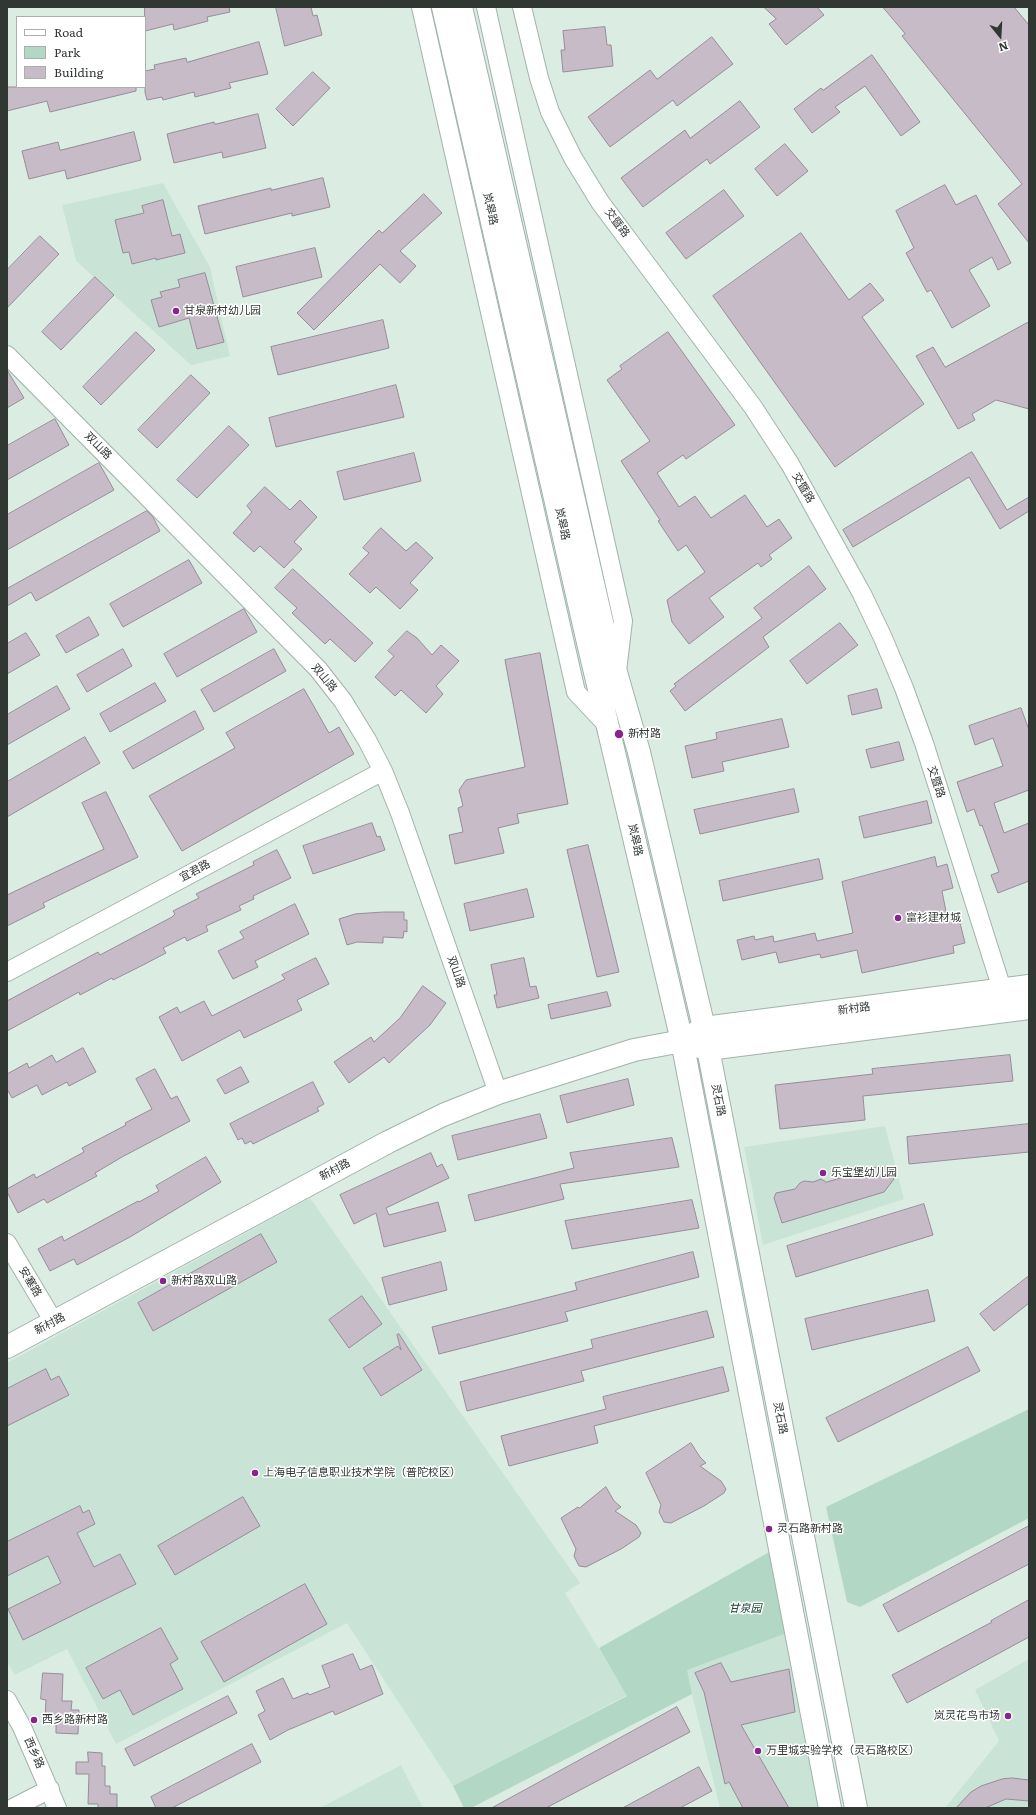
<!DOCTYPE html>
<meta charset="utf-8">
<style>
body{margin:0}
#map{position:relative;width:1036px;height:1815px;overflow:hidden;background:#dbede3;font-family:Literata,serif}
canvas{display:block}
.frame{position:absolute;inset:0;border:8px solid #313834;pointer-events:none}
.legend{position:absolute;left:16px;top:16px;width:130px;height:72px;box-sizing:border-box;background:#fff;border:1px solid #adafae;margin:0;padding:5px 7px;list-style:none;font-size:12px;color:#313834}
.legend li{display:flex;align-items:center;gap:8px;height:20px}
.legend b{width:20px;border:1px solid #adafae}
.north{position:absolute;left:980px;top:16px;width:40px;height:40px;-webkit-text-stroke:3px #fff;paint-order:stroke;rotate:162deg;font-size:11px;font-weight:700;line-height:16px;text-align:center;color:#313834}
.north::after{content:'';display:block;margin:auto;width:14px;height:18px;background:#313834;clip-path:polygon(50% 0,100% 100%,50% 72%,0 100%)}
</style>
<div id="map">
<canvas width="1036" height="1815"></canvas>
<div class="frame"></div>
<ul class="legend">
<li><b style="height:5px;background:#fff"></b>Road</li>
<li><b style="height:11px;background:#b3d7c5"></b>Park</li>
<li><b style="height:11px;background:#c8bbc8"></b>Building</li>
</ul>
<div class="north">N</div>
</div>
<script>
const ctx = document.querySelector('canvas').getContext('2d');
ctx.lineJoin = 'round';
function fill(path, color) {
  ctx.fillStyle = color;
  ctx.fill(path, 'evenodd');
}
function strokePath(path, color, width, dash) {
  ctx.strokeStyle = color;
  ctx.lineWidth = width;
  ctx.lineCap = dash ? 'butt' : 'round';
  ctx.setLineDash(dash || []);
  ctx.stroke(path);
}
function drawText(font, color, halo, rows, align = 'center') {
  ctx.font = font + ' Literata,"Noto Sans SC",serif';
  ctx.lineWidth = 3;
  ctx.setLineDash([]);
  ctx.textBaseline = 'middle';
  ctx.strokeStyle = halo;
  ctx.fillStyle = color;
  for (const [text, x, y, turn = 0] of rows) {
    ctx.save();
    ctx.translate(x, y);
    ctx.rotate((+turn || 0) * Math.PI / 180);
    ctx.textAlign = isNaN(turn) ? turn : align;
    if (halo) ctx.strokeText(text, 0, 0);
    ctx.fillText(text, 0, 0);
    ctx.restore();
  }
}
const built = new Path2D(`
 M163,183L210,267L230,356L191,365L76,261L62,205Z
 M885,1126L904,1199L763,1245L744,1147Z
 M310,1198L580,1583L565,1593L627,1695L453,1786L347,1623L116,1744L67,1649L15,1675L7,1662V1363Z
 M787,1633L821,1808H720L686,1670Z
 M1029,1659V1808H945L999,1741L975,1690Z
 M401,1765L423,1808H320Z`);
const green = new Path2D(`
 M1029,1409V1518L860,1607L847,1602L826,1507Z
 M771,1551L787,1633L687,1670L692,1694L471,1808H464L453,1786L627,1696L599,1648Z`);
const building = new Path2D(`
 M145,7H229L230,12L207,17L208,21L174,30L173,24L145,31Z
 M276,7H311L313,16L317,15L322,35L285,46Z
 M764,7H817L824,15L786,45L769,24L776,19Z
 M883,7H1014L1029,25V243L998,204L1022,184L902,36L905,34Z
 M605,27L607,45H611L613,66L563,72L561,50H565L563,31Z
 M712,37L733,64L677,106L673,100L610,147L588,117L650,70L657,79Z
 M259,42L268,74L229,83L231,88L195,97L194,92L163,100L162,97L147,100L145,92V71L155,69L154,65L186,58L187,62Z
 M872,55L920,122L901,136L865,86L835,107L840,112L812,133L794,109L821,88L823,90Z
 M313,72L330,88L293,126L276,109Z
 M7,87H136V91L50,112L47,101L7,111Z
 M740,101L760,127L710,164L707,159L643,207L621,178L685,130L690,138Z
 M258,114L266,148L223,158L222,152L174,163L167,134L214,122L215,124Z
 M134,132L141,160L67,179L65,170L29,179L22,151L58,142L60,150Z
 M785,144L808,171L777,196L755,169Z
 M323,178L330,207L292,216V213L205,234L198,206L271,188V190Z
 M945,185L956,205L976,195L1011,263L998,270L992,257L969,270L990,306L952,328L931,290L927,292L906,253L914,248L896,211Z
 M724,190L744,216L686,259L666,233Z
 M424,194L442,213L400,251L416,266L400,283L380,264L314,330L297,313L379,230L382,233Z
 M163,200L172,236L180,234L185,253L156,260V258L132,264L129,252L123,253L115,220L144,213L142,206Z
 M801,233L849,300L870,283L884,300L862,317L924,404L835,467L713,296Z
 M40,236L59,254L7,308V270Z
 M315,248L322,277L243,297L236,267Z
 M205,273L224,342L197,349L189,318L159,327L151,300L162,297L160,292L180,287L178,280Z
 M95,277L114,295L61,350L42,332Z
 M383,320L389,348L278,375L271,347Z
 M1029,322V409L996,400L972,414L975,420L958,429L916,356L933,347L945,367Z
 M136,332L155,350L101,405L83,387Z
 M668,332L735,425L686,459L683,455L657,473L679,507L695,496L711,518L745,495L767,527L779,519L792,538L769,555L772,559L761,567L758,563L709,598L724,617L689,644L672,622L667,600L705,572L686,545L678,551L658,521L660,520L621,461L650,441L607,380L622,369L620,366Z
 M7,370L24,398L7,408Z
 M191,375L210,393L157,448L138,430Z
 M396,385L404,417L276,447L269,418Z
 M55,419L69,445L7,480V446Z
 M229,426L249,445L197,498L177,480Z
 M972,452L1007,510L1029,497V511L1000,529L969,477L853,547L843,530Z
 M414,453L421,481L344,500L337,472Z
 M99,463L114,490L7,550V515Z
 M265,487L290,510L300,500L317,517L294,542L302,549L284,568L260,546L254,552L233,533L252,512L247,506Z
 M147,511L153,517L160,531L36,601L31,592L7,606V589Z
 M381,528L406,551L416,542L433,558L410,583L418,590L400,609L376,587L370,593L349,574L369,553L363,548Z
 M189,560L202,583L123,627L110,604Z
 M809,566L826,589L763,637L769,647L685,711L670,691L676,686L674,684L762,618L754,608Z
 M293,569L373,643L355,662L330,639L325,644L292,613L297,608L275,588Z
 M244,609L257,632L177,677L164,654Z
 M89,617L99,635L66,653L56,636Z
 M840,623L858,645L807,684L790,661Z
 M407,631L417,638L432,655L441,645L459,661L436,686L443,694L426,713L401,690L395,696L375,677L394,656L388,651Z
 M26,633L40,655L7,674V644Z
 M123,649L132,666L87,692L77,675Z
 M274,649L286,671L214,712L201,690Z
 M540,653L568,804L517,814L519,823L498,828L504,853L455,864L449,835L463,832L458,808L463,806L459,790L466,780L525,767L505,660Z
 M155,683L166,701L110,732L100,714Z
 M57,686L70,709L7,745V715Z
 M304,689L329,733L339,727L354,754L182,851L149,796L235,748L226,733Z
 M877,689L882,708L852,715L848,696Z
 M1021,708L1029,730V790L994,803L1004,833L1029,823V881L998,893L991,875L999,872L982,825L980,826L974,809L967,812L957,782L1003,766L993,738L975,745L969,726Z
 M195,711L204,729L133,769L123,752Z
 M782,719L789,747L722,762L724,771L692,778L685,746L717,739L716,733Z
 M85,737L100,763L7,817V782Z
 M899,742L904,760L871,768L866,750Z
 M794,789L799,812L700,834L694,810Z
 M106,792L138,857L43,903L45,907L7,926V895L104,849L82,803Z
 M927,801L932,823L864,838L859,817Z
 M372,823L377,837L380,836L385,850L313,874L303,846Z
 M588,845L619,972L597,977L567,850Z
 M277,850L291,878L253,896L254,899L239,906L241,910L206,926L208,931L187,941L185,937L163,948L166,953L143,965L113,980L112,978L80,995L79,992L7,1031V1001L98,952L100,955L172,917L175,914L173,911L199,898L196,894L254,865L253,862Z
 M935,857L937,867L947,864L953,888L942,891L948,922L959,919L965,943L953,946L954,953L862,973L857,950L821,958L820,954L779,963L776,952L742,960L737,940L754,936L755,940L773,936L774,942L815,933L817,941L853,933L842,882Z
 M819,859L823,879L723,901L719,881Z
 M527,889L534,917L470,931L464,904Z
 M295,904L309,934L255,961L258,967L233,979L218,951L244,938L240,932Z
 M384,912H404V920H407V932L404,931L403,938L383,937V943L357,942L347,945L339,919L355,914Z
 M316,958L329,984L297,1000L302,1010L244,1038L240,1030L182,1061L159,1017L177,1007L180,1013L204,1001L212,1016L285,979L282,975Z
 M524,958L530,987L536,986L539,998L497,1008L494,995H497L491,965Z
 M423,986L446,1003L430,1025L389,1063L384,1057L349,1083L334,1062L371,1037L374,1042L400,1018Z
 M607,992L611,1006L551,1019L548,1005Z
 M83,1048L96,1072L69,1086L67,1082L42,1095L37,1085L12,1098L7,1089V1074L27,1063L29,1068L52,1055L56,1062Z
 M1010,1055L1013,1081L863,1096L865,1120L780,1129L775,1085L873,1074L872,1069Z
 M241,1067L249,1082L225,1094L217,1080Z
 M155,1069L171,1099L177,1096L190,1121L122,1157L95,1173L97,1176L47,1203L44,1199L18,1213L7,1192V1189L34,1174L36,1178L84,1152L82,1148L126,1125L125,1123L152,1109L136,1079Z
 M628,1079L634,1105L567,1123L560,1096Z
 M313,1082L324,1104L317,1108L319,1111L253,1144L251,1141L245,1144L242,1138L238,1140L230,1124Z
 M540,1114L547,1138L458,1160L452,1136Z
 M1029,1124V1152L909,1164L907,1137Z
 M672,1138L679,1167L560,1184L564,1199L475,1221L468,1195L574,1168L570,1153Z
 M431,1153L437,1167L442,1164L449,1178L386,1208L389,1215L438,1202L446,1231L384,1247L376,1213L354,1224L340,1195Z
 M206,1157L221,1182L130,1237L77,1265L74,1259L50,1271L38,1249L62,1236L64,1241L138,1201L139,1202L159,1191L156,1186Z
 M877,1167H890L894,1179L884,1192L782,1223L774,1198L776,1193L795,1189L800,1183L804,1181L813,1182L821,1179L826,1182Z
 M692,1200L699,1228L572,1249L565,1221Z
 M924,1204L933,1235L796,1277L787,1246Z
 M261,1234L277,1262L153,1331L138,1303Z
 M693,1252L699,1277L565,1312L568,1321L439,1354L432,1327L577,1290L575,1283Z
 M441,1262L447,1290L389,1305L382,1278Z
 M1029,1276V1303L994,1331L980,1314Z
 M928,1290L935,1321L812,1350L805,1319Z
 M362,1296L382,1324L349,1348L329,1320Z
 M707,1311L714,1337L581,1371L584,1381L467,1411L460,1382L593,1348L591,1340Z
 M399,1334L422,1370L381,1396L363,1368L398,1346L401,1350L397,1335Z
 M968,1347L980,1371L838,1442L826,1418Z
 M723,1367L729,1391L594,1426L598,1443L509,1466L501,1436L606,1409L603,1397Z
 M46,1369L51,1380L59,1376L69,1395L7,1426V1389Z
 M691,1443L700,1457L706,1463L700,1466L721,1481L726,1489L724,1493L704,1506L671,1523L664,1522L659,1512L661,1505L646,1473Z
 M606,1487L614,1501L621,1507L615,1511L636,1525L641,1533L639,1537L621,1549L586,1567L579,1566L574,1556L576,1549L561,1518L578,1507L579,1508Z
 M243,1497L260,1526L175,1575L158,1546Z
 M80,1506L83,1513L89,1510L95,1524L77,1533L94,1567L120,1554L136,1584L23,1640L8,1609L61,1583L48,1556L7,1576V1542Z
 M1029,1526V1564L898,1632L883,1605Z
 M305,1584L327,1624L224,1682L201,1642Z
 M1029,1600V1637L907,1703L892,1675L992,1622L991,1621Z
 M161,1628L178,1659L170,1664L183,1689L133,1715L120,1690L103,1699L86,1668Z
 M353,1654L360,1670L372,1665L383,1694L335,1715L333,1711L288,1730L270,1740L258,1715L265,1711L256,1691L283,1678L293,1699L308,1693L309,1695L330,1687L322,1666Z
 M721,1663L731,1682L789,1669L795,1712L741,1725L789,1808H743L729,1782L725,1784L704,1692L695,1673Z
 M43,1673L63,1674L62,1701H72L71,1710H79L78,1734L56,1733V1718H45L46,1700L41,1699Z
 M228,1696L237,1713L134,1766L125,1749Z
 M677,1707L690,1732L546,1808H492Z
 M252,1744L261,1762L172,1808H156L151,1797Z
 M88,1752L102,1753V1766H105V1786H110V1794H117V1808H98V1804H88L89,1774H76V1762H88Z
 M699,1767L712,1791L680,1808H623Z
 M1012,1778L1029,1780V1801L1006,1799L985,1808H956L971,1792L981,1786L1002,1779Z`);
const minor = new Path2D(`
 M421,7L576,692L608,726
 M486,7L623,621L617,671
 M522,7L539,78L550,112L573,158L600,202L753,407L790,464L862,594L883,638L904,688L924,743L1006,1002
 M7,355L318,669L343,701L367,740L383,771L400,813L498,1093
 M7,972L383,771
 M7,1243L54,1322
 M7,1700L22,1727L57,1808
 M13,1808L50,1789`);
const major = new Path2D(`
 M443,7L586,634L682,1041L830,1808
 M461,7L604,631L639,752L704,1028L856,1808
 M693,1045L708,1049L1029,1008
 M7,1347L388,1142L443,1115L498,1093L634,1050L682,1041L704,1028L1029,986`);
const markers = [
 [176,311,4,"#88248c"],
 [619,734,5,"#88248c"],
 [898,918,4,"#88248c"],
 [823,1173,4,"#88248c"],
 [163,1281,4,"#88248c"],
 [255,1473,4,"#88248c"],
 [769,1529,4,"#88248c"],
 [1008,1716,4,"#88248c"],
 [34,1720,4,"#88248c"],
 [758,1751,4,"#88248c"]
];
const streetNames = [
 ["岚皋路",490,209,77],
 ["交暨路",617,223,53],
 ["双山路",98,446,45],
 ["交暨路",803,488,60],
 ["岚皋路",562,524,77],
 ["双山路",324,678,50],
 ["交暨路",936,782,72],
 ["岚皋路",635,840,77],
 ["宜君路",195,871,-28],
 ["双山路",456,972,71],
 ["新村路",854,1009,-7],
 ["灵石路",718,1100,79],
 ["新村路",335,1170,-28],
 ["安塞路",30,1282,59],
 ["新村路",50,1324,-28],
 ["灵石路",780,1418,79],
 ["西乡路",34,1753,66]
];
const poiNames = [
 ["甘泉新村幼儿园",184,311],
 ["新村路",628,734],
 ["富衫建材城",906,918],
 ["乐宝堡幼儿园",831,1173],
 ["新村路双山路",171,1281],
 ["上海电子信息职业技术学院（普陀校区）",263,1473],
 ["灵石路新村路",777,1529],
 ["岚灵花鸟市场",1000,1716,"right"],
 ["西乡路新村路",42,1720],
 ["万里城实验学校（灵石路校区）",766,1751]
];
const parkNames = [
 ["甘泉园",745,1609]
];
fill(built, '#c9e4d6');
fill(green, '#b3d7c5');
fill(building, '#c8bbc8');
strokePath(building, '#988b98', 1);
strokePath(minor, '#a1b3aa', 20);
strokePath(major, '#a1b3aa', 24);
strokePath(minor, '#fff', 18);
strokePath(major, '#fff', 22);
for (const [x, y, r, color] of markers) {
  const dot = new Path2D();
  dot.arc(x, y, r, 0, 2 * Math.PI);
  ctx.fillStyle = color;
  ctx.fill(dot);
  strokePath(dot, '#fff', 1.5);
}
drawText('11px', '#313834', '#fff', streetNames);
drawText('11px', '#313834', '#fff', poiNames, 'left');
drawText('italic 11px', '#164834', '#fff', parkNames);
</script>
